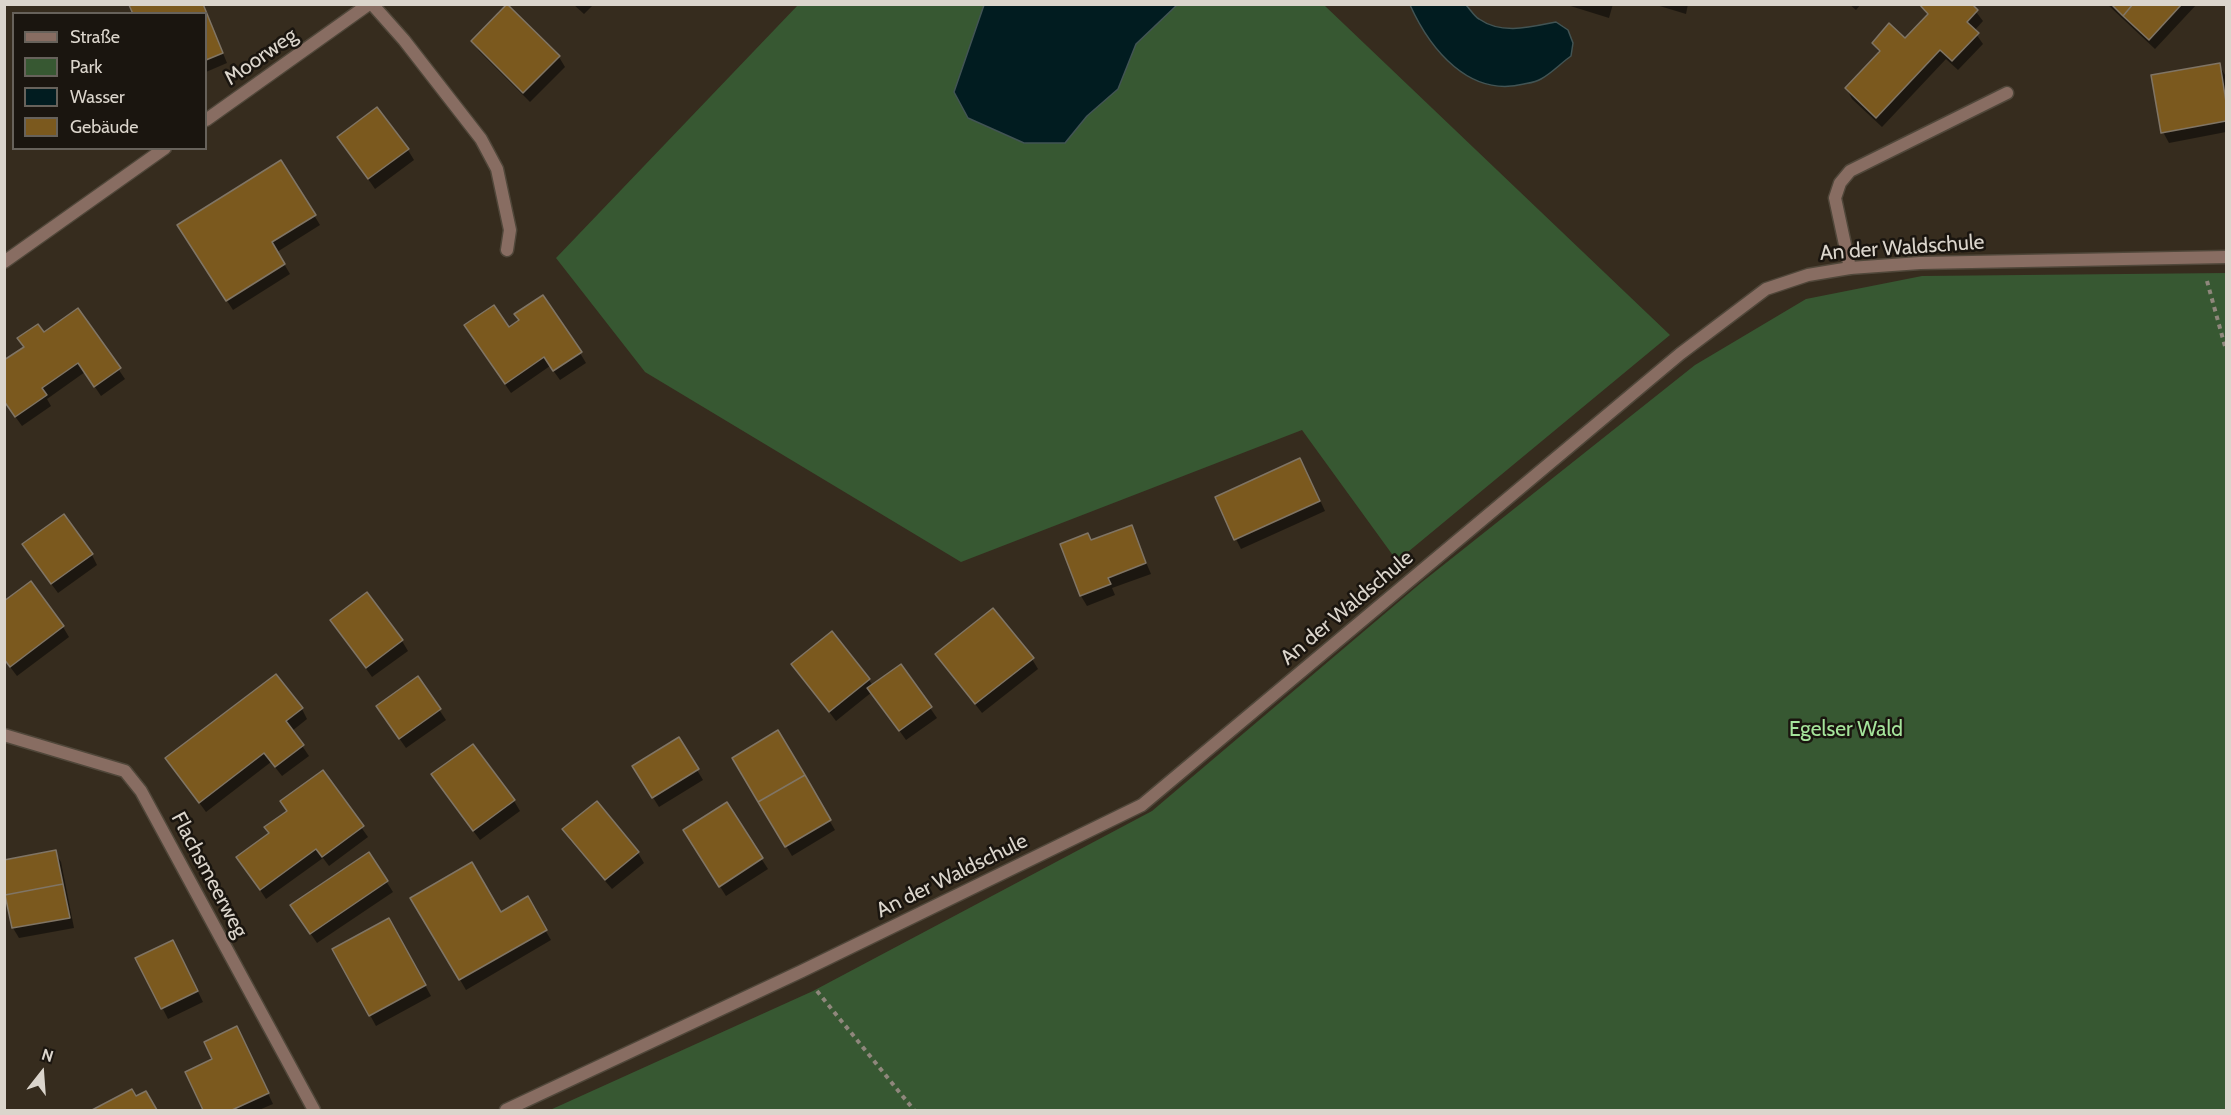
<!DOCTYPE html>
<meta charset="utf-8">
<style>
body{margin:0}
#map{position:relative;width:2231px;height:1115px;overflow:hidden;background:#362c1e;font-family:Cabin,sans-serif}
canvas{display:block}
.frame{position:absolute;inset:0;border:6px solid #dbd5cc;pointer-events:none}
.legend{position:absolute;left:12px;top:12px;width:195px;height:138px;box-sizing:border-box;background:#1a150f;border:2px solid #67625b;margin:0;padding:8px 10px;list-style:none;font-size:18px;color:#dbd5cc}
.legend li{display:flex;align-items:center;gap:12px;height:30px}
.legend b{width:30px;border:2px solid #67625b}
.north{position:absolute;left:12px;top:1043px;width:60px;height:60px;-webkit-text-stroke:4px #1a150f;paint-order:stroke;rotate:17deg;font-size:16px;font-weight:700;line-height:24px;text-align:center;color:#dbd5cc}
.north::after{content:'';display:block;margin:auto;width:21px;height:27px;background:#dbd5cc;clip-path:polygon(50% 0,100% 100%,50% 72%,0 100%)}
</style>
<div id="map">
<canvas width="2231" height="1115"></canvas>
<div class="frame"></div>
<ul class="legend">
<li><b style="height:8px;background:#886d62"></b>Straße</li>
<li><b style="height:16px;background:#375832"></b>Park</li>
<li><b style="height:16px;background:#011c20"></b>Wasser</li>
<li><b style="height:16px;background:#7b591e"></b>Gebäude</li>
</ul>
<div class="north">N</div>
</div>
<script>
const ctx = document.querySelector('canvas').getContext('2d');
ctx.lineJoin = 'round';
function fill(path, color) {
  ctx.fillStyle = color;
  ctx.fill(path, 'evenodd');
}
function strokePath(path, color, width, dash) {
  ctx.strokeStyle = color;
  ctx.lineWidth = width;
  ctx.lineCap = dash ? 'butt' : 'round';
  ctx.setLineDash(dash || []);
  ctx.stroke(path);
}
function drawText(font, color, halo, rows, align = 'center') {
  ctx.font = font + ' Cabin,sans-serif';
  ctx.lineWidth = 5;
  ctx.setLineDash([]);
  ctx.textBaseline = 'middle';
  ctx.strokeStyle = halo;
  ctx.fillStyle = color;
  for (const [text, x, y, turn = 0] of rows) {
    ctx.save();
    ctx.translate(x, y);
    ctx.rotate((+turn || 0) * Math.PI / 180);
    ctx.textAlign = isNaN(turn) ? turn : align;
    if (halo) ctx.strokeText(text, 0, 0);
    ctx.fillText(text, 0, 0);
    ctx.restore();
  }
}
const green = new Path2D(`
 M798,5H1324L1670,335L1397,561L1302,430L961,562L645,372L556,258Z
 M2226,273V1110H550L813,991L1152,811L1422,582L1695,365L1806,299L1922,276Z`);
const water = new Path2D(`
 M984,5V4L1177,5L1136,44L1118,89L1087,116L1065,143H1024L968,118L954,92Z
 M1410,5H1466C1470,9 1474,16 1479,19C1502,35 1531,27 1556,22L1568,30L1573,43L1571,56C1561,63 1552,73 1541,79C1536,82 1529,83 1524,84C1469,98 1430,49 1410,5Z`);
const shadow = new Path2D(`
 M135,4H203L227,63L206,72V14L131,6Z
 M573,4H594L584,14Z
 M1564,4H1613L1609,18Z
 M1653,4H1688L1686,14Z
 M1849,4H1861L1856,10Z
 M1920,4H1970L1983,21L1974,31L1983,44L1958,70L1946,59L1882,127L1852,99L1846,88L1880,54L1873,43L1905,40L1928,16Z
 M2107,4H2197L2155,49Z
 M473,41L559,57L565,67L530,102L479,51Z
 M2219,65L2225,75L2226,85V132L2169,143L2163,132Z
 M339,137L408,150L414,160L375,189Z
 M314,215L320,225L277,252L290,274L233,310L185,236Z
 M78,310L125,379L101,396L85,372L47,399L51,406L22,426L4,401L43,334Z
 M509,329L580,353L586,363L560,380L550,366L511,393L472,336Z
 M1306,470L1325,511L1241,549L1236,539Z
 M1131,527L1151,574L1112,588L1115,595L1087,606L1081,596L1092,542Z
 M30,555H92L97,565L58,593Z
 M332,621L402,641L408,651L372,677Z
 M63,627L69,637L17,676L4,659Z
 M937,655L1032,659L1038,669L982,713Z
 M793,664L869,680L873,686L901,666L937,718L906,740L872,692L836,721Z
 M418,678L446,720L406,748L384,717Z
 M302,709L307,719L292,731L309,756L282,776L271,762L206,812L167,759Z
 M777,732L835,830L792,856L734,758Z
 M697,770L703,780L659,807L640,777Z
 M322,772L368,837L329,866L323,858L266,899L238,857L270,834Z
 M439,785L514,801L520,811L480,840Z
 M726,804L768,869L726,896L691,841Z
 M564,830L638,853L644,863L612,889L570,840Z
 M55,852L61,862L74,928L19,938L13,928L4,885V862Z
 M369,854L393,892L317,943L298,915Z
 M412,898L500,914L527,899L551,940L466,990Z
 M389,920L431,996L376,1026L334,950Z
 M178,951L203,1002L168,1019L137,958Z
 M242,1038L273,1104L259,1110H205L187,1072L214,1059Z
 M132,1091L136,1098L145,1093L155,1110H96Z`);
const building = new Path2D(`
 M203,4L223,53L206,60V14H133L129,5Z
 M507,4L560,56L523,93L471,41Z
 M1919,4H1972L1978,10L1967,22L1979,33L1952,61L1940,50L1876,118L1845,88L1880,51L1872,43L1889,23L1905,38L1928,14Z
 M2111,4H2133L2123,16Z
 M2133,4H2182L2149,40L2123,16Z
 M2220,63L2226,102V121L2161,133L2151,75Z
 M377,107L409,149L368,179L337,137Z
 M281,160L316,215L272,242L285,264L226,301L177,225Z
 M543,295L582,352L553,371L544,357L505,384L464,325L494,305L509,327L519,320L514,314Z
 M78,308L121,368L94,387L78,363L42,388L47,395L15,417L4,401V360L24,347L17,338L38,324L44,332Z
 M1300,458L1320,501L1234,540L1215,497Z
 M64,514L93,554L51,584L22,544Z
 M1132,525L1146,563L1108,578L1111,584L1080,596L1060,544L1088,533L1091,540Z
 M31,581L64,626L10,667L4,659V601Z
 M367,592L403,640L366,668L330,620Z
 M993,608L1034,658L975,704L935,654Z
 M832,631L870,679L829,712L791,664Z
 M901,664L932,707L899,731L867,688Z
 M276,674L303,708L286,721L304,745L275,767L264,753L199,803L165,758Z
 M418,676L441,709L399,739L376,706Z
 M778,730L805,775L758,802L732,758Z
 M679,737L699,769L652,798L632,766Z
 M473,744L515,800L473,831L431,774Z
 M323,770L364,826L322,857L316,849L260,890L236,857L269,833L264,827L287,811L280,801Z
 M805,775L831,820L785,847L758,802Z
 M597,801L639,852L605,880L562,829Z
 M727,802L763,858L719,887L683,830Z
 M56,850L63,884L5,895L4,860Z
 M369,852L388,881L310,934L290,905Z
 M472,862L501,912L528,896L547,930L459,980L410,898Z
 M63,884L70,918L12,928L5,895Z
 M389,918L426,985L369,1016L332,949Z
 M173,940L198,991L161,1009L135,958Z
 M237,1026L269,1093L232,1110H203L185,1072L212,1059L204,1042Z
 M132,1089L136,1096L146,1091L157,1110H92Z`);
const path = new Path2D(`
 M2207,281L2226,350
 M817,991L914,1110`);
const service = new Path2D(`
 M372,4L404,40L481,139L497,169L510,230L507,250
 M1850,268L1835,198L1840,183L1850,171L2007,93`);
const minor = new Path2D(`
 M206,120L369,4
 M4,262L165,148
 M4,735L125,771L141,791L314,1110
 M506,1110L802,971L1142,805L1680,354L1766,289L1808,275L1850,268L1920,263L2226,257`);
const streetNames = [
 ["Moorweg",261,57,-35],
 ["An der Waldschule",1902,248,-4],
 ["An der Waldschule",1347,608,-40],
 ["Flachsmeerweg",209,875,62],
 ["An der Waldschule",952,876,-26]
];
const parkNames = [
 ["Egelser Wald",1846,730]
];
fill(green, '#375832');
fill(water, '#011c20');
strokePath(water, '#425454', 1.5);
fill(shadow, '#0007');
fill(building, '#7b591e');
strokePath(building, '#807565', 1.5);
strokePath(service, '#50473a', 15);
strokePath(minor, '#50473a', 15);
strokePath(path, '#8f877c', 4, [4.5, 4.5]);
strokePath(service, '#886d62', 12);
strokePath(minor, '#886d62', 12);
drawText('21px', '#dbd5cc', '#1a150f', streetNames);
drawText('21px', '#a5e49b', '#1a150f', parkNames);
</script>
